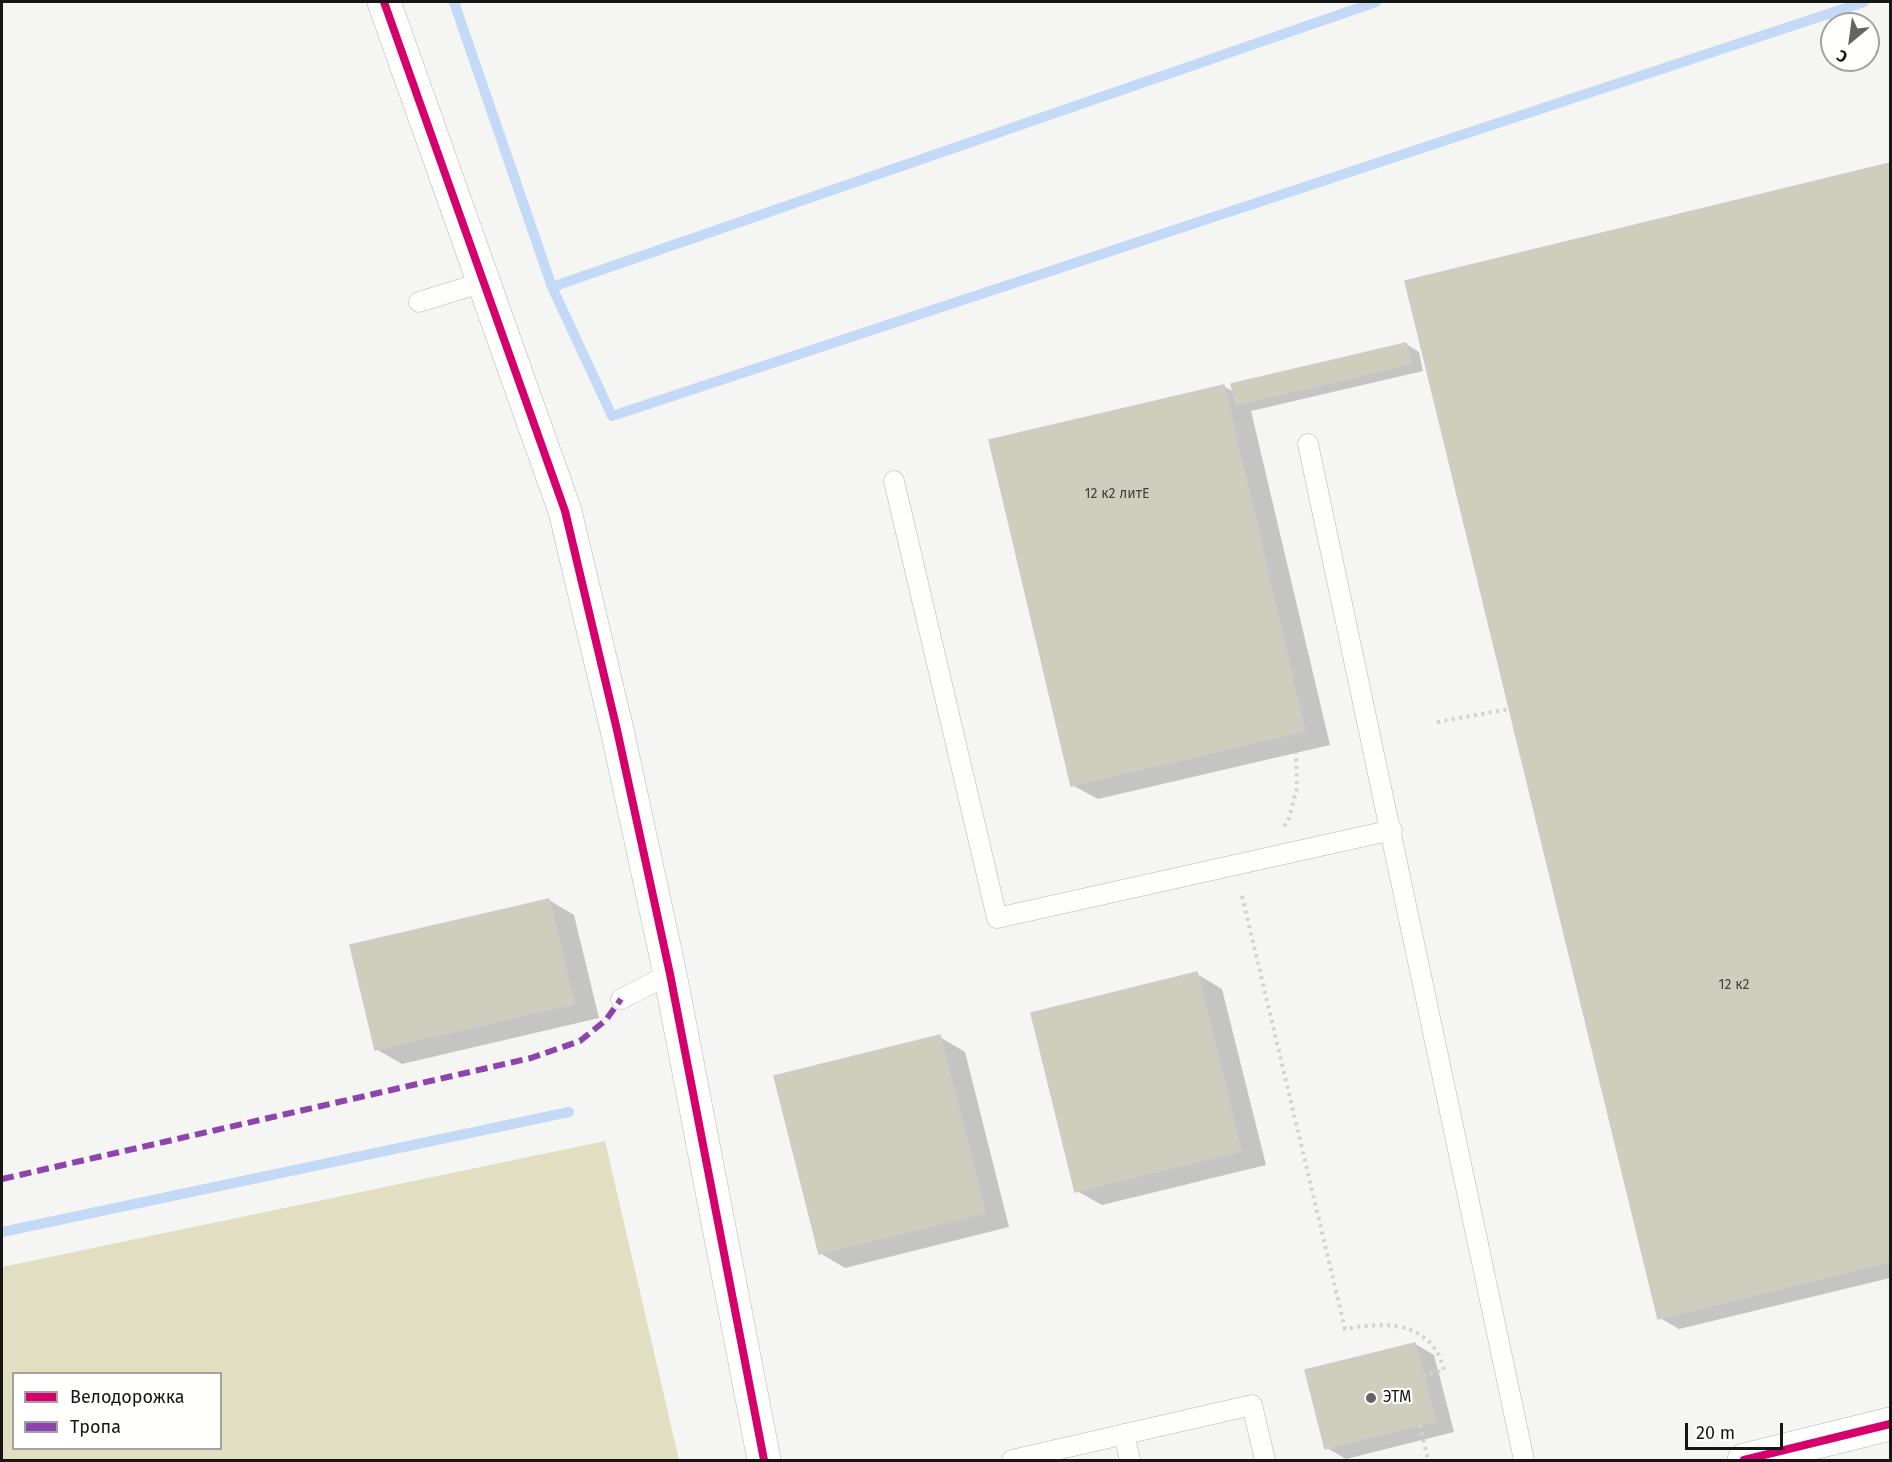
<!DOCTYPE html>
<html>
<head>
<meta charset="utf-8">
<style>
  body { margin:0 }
  #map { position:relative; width:1892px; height:1462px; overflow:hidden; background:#f5f5f4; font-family:"Fira Sans",sans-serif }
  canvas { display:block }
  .frame { position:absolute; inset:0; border:3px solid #161615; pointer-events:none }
  .legend { position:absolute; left:12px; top:1372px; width:210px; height:78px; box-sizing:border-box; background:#fffffe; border:2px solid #a2a2a1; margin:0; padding:8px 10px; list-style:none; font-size:18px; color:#161615 }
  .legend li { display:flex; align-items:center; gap:12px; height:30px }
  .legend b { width:30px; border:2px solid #a2a2a1 }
  .north { position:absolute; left:1820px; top:12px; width:60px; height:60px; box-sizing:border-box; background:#fffffe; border:2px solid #a2a2a1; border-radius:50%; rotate:209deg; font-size:16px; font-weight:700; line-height:24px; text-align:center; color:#161615 }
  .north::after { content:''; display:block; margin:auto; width:21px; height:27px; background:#646463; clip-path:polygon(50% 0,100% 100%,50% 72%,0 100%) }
  .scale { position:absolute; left:1685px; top:1423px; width:98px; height:27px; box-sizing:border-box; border:3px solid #161615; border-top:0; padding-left:8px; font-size:18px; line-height:21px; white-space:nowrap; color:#161615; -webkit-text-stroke:4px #fffffe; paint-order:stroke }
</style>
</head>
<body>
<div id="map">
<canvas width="1892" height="1462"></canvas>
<div class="frame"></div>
<ul class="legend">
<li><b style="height:8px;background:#d6006c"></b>Велодорожка</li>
<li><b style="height:8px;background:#8e44ad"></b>Тропа</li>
</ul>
<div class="north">С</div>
<div class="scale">20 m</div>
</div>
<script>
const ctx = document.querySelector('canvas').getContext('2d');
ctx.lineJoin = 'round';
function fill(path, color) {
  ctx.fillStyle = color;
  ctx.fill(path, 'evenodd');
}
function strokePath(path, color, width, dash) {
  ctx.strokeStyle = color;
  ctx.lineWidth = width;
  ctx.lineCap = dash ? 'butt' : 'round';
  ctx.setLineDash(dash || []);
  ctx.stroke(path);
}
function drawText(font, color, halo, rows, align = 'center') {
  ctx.font = font + ' "Fira Sans",sans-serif';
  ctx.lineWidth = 4.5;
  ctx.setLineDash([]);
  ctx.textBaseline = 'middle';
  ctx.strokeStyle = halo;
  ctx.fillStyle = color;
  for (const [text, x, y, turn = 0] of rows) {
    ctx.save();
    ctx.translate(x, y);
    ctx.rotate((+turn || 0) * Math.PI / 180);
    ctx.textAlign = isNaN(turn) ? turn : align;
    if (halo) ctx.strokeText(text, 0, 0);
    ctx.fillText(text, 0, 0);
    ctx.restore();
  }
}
fill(new Path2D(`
  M 605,1141 L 679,1460 L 2,1460 L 2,1267 ZM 14,1374 L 220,1374 L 220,1448 L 14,1448 Z`), '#e1dec1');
fill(new Path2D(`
  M 1890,165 L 1890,1278 L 1679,1329 L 1660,1318 L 1407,282 Z
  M 1406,344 L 1419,352 L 1423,371 L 1251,411 L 1330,745 L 1098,799 L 1072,785 L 1223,386 L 1234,392 Z
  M 549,900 L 574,915 L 599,1018 L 402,1064 L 376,1049 Z
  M 1197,974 L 1222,989 L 1266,1165 L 1102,1205 L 1077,1191 Z
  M 940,1037 L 965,1052 L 1009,1227 L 845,1268 L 820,1253 Z
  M 1415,1344 L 1434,1355 L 1454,1432 L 1346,1459 L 1327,1448 Z`), '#0003');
strokePath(new Path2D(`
  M 454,2 L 552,287 L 612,416 L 1864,2
  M 552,287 L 1376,2
  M 2,1232 L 569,1112`), '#c3d9f5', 10);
const building = new Path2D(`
  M 1890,163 L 1890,1262 L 1658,1319 L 1405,281 Z
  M 1406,343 L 1411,364 L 1236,405 L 1231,384 Z
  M 1224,385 L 1305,731 L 1071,786 L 989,440 Z
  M 549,899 L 574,1004 L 375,1050 L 350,945 Z
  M 1197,972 L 1241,1151 L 1075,1192 L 1031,1013 Z
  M 940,1035 L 985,1213 L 819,1254 L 774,1076 Z
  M 1415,1343 L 1435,1421 L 1325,1449 L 1305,1370 Z`);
fill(building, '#cfcdbc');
strokePath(building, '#cccccb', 1.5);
const lane = new Path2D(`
  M 419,302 L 484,282
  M 1308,444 L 1524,1460
  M 894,481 L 997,918 L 1392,830
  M 621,999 L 670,974
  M 1124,1434 L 1130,1460
  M 1012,1460 L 1252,1405 L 1265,1460`);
const street = new Path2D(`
  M 384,2 L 565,511 L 617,730 L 670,974 L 764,1460
  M 1744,1460 L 1890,1424`);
strokePath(lane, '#b5b5b4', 21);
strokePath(street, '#b5b5b4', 34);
strokePath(new Path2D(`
  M 1437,722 L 1509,709
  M 1284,826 L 1288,822 L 1297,788 L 1296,752
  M 1242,896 L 1345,1329 C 1377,1323 1418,1320 1437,1352 C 1440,1357 1442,1364 1444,1370 L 1424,1375
  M 1420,1425 L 1428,1460`), '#d2d2d1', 4, [3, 4.5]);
strokePath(lane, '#fefefd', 20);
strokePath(street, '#fefefd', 33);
strokePath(new Path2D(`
  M 2,1179 L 531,1058 L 580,1041 L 606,1020 L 621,999`), '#8e44ad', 6, [12, 6]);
strokePath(new Path2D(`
  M 384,2 L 565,511 L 617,730 L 670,974 L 764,1460
  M 1744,1460 L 1890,1424`), '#d6006c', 8);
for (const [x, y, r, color] of [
  [1371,1398,6,"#646463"]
]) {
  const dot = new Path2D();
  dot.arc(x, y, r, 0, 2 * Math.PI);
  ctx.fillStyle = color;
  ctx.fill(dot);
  strokePath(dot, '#fffffe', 2);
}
drawText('14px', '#44443f', null, [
  ["12 к2 литЕ",1117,494],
  ["12 к2",1734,985]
]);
drawText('16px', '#161615', '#fffffe', [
  ["ЭТМ",1383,1398]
], 'left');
</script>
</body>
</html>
